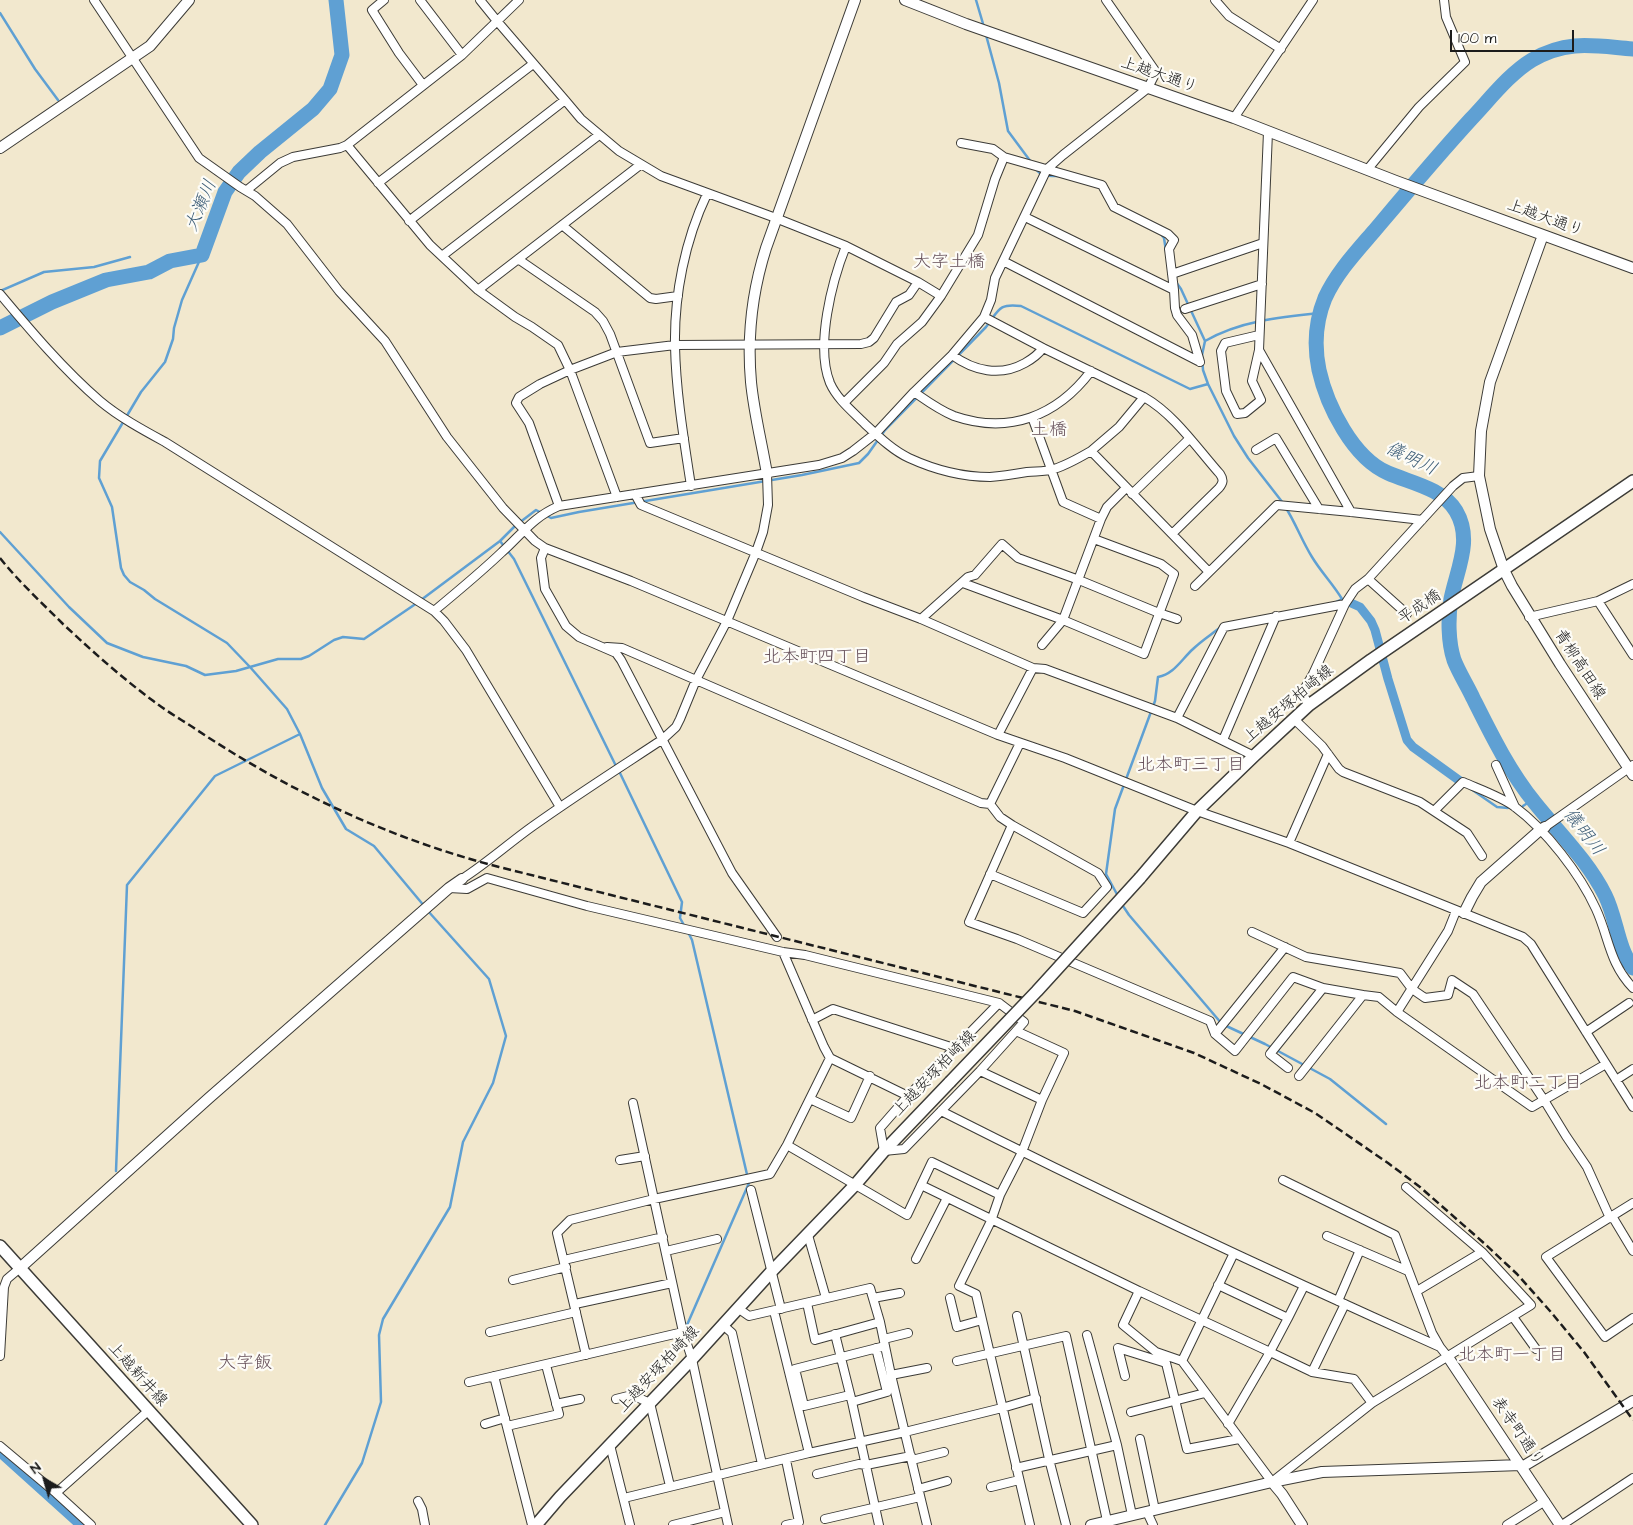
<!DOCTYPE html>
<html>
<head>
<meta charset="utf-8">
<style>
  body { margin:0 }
  #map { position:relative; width:1633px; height:1525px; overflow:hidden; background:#f2e8ce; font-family:"Architects Daughter",sans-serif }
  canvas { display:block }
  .north { position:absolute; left:20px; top:1455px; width:50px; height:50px; -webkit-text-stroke:4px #fdfcf7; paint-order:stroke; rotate:322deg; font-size:14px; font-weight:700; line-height:20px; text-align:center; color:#1c1c1c }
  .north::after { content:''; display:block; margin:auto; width:18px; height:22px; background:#1c1c1c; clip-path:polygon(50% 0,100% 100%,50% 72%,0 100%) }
  .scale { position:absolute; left:1450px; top:30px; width:124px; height:22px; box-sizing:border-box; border:2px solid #1c1c1c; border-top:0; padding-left:6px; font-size:15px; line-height:18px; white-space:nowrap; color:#1c1c1c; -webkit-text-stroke:4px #fdfcf7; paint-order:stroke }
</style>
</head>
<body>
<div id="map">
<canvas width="1633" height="1525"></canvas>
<div class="north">N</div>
<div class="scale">100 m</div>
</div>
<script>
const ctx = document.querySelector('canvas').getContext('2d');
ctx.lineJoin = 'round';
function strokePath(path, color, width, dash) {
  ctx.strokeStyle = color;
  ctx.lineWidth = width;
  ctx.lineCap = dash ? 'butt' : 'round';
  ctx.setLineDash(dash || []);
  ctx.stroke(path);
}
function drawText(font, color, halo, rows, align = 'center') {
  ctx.font = font + ' "Architects Daughter","Klee One",sans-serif';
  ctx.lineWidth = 4.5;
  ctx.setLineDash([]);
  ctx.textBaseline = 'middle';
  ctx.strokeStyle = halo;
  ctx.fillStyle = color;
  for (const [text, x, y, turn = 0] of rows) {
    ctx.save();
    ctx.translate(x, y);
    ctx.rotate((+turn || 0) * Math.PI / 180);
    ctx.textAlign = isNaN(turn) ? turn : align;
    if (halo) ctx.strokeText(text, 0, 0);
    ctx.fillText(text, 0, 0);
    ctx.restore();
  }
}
strokePath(new Path2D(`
  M 976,0 L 984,27
  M 0,13 L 35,69 L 58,100
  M 986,35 L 999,83 L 1008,131 L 1031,162
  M 1035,168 C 1041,177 1050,176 1059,176
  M 1160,233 L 1164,238 L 1166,251
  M 202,255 L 182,300 L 174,328 L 173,339 L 165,362 L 141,392 L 100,461 L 99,478 L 112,507 L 121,568 L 124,575 L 130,582 L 144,590 L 155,599 L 227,643 L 250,667 L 287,709 L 300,734 L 322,788 L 346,829 L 374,846 L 425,907
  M 1176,282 L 1181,289 L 1205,341 L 1202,355 L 1203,370 L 1208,384 L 1234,436 L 1248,458 L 1283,503
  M 0,291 L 44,272 L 94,267 L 130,257
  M 1205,341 C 1240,321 1280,317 1320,313
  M 1286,508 C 1296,524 1302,541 1312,557 C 1321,572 1333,584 1342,599
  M 0,532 L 69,607 L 107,643 L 143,657 L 186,666 L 205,675 L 236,671 L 278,659 L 301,659 L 309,656 L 334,640 L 343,637 L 364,639 L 417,603
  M 500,541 L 514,559 L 616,766
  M 421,600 L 500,541 L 515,526 L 536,510 L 551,518 L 579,512 L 802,475 L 859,463 L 868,454 L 885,430 L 986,327 C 999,310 998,303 1021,306 L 1190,389 L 1208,384
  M 1334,603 L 1342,599
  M 619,771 L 682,902 L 680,918 L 685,927
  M 1471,789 L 1497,807 L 1508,808
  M 1523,806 L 1532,800
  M 1119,898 L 1106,874 L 1115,809 L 1155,701 L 1158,677 C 1174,674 1181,660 1193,649 C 1201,641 1212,634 1222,626
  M 1121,903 L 1129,915 L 1222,1024 L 1265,1044 L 1330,1079 L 1386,1124
  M 116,1171 L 127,885 L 215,776 L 300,734
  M 687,1325 L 749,1183 L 692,940 L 688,932
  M 325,1525 L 362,1463 L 381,1402 L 379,1335 L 383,1319 L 450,1207 L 463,1142 L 493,1083 L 506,1036 L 489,979 L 428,911`), '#5fa0d3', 2.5);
strokePath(new Path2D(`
  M 1351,603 L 1360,607 L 1371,621 L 1375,630 L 1388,679 L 1407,740 L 1413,747 L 1460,781
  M 0,1453 L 80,1525`), '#5fa0d3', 9);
strokePath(new Path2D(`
  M 1633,49 C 1595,46 1568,39 1532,60 C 1509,74 1490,99 1471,119 C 1438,155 1407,192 1375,230 C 1357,251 1337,272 1325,298 C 1316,320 1314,346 1319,370 C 1327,406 1353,458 1388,473 C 1411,483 1442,488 1456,511 C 1473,540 1457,569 1451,599 C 1448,617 1448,642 1454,660 C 1459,673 1467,685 1473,698 C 1491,734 1509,771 1535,803 C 1559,833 1588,861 1605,895 C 1617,919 1617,947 1633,968
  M 0,328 L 52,302 L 106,280 L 149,272 L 170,261 L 202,255 L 225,192 L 239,172 L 260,152 L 313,109 L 330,89 L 342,55 L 336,0`), '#5fa0d3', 15);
const street = new Path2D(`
  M 94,0 L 199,158 L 240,187 L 255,196 L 287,224 L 339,291 L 385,341 L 447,437 L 503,508 L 535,541 L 545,548 L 631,581 L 998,735 L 1065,758 L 1197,811 L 1289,843 L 1523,937 L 1531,944 L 1633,1107
  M 384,0 L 372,10 L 399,53 L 423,85
  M 420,0 L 462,55
  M 480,0 L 497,21 L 565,100 L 581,119 L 619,151 L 661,176 L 773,217 L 846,246 L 918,282 L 941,296 L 978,235 L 995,179 L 1004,157 L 1102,185 L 1114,207 L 1168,234 L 1174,240 L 1169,249 L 1174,290
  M 1215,0 L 1229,16 L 1281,49
  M 1234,118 L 1313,0
  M 1268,132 L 1259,350 L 1351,512
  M 961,143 L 993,149 L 1004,157
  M 347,145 L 430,245 L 478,290 L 515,317 L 532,327 L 558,345 L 570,370 L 617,497
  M 1367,170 L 1419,107 L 1465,62 L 1446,17 L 1444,0
  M 378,183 L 533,64
  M 247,190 L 280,163 L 293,157 L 340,148 L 347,145 L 462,55 L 519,0
  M 1025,217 L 1174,290 L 1175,308 L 1177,315 L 1192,335 L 1200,362
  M 409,221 L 565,100
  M 562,225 L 650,298 L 656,299 L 678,296
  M 846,246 C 832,281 815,346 830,383 C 837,399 852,411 864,423 C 878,436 892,450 909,458 C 933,469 963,477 990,477 C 1002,476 1015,474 1027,472 C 1036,471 1045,472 1054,469 C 1067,465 1079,458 1091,451
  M 442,256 L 599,135
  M 518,259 L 595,312 L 603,321 L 610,334 L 650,443 L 684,438
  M 1003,261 L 1200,362
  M 1172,274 L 1263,243
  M 478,290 L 640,165
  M 0,294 C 31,331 63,369 100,401 C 119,417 143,430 165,442 L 434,611 L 444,621 L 466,650 L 560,807
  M 1185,309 L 1262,284
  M 984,317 L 1043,348 L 1144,397 C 1175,415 1196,447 1220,474 C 1224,480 1223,483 1219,488 L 1172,534 L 1091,451 L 1119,427 L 1144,397
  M 1259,350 L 1252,381 L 1261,400 L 1245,413 L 1237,414 L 1226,391 L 1221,351 L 1225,343 L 1259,335
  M 952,355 C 974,371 1000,377 1025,363 C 1032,359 1038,355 1043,348
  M 914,392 C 927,401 939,410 954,416 C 1009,435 1057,416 1091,371
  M 844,403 L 884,363 L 897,344 L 922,322 L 941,296
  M 1032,417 L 1063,502 L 1101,519 L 1107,507 L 1126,488
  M 1256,450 L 1276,438 L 1319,509
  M 691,486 C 684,440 676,393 675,346 C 674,295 685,240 707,194
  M 635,494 L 641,505 L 863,597 L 921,619 L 1033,668 L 1045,669 L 1177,718 L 1254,756
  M 1132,494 L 1189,439
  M 559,506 L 529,423 L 516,403 L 519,397 L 540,384 L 570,370 L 617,352 L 675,345 L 861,344 L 869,342 L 874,338 L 896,302 L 909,295 L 918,282
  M 1172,534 L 1209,572
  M 545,548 L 541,558 L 545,589 L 566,626 L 579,637 L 616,653 L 621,660 L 732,873 L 777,937
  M 1368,579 L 1407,614
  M 963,583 L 1063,620 L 1144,654 L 1174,574 L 1161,564 L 1094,539
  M 1195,586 L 1277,505 L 1351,512 L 1422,520
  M 1598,601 L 1633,655
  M 434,611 C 457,592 480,573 502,552 C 522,534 533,517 559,506 L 819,465 L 842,458 L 853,451 L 876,433 L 914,392 L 952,355 L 984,317 L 991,300 L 995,278 L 1047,169 L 1063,155 L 1148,88 L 1156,72 L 1106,0
  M 1529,617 L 1598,601 L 1633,584
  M 921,619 L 968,577 L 975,575 L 1002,544 L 1018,558 L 1079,580 L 1159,613 L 1177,619
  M 1042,645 L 1063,620 L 1101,519
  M 607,647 L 622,648 L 981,803 L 990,804
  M 1309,705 L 1302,693 L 1313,674 L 1345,604 L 1355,589 L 1368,579 L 1453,486 L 1463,478 L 1479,476
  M 1177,718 L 1224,627 L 1345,604
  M 1294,719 L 1322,746 L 1339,769 L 1343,772 L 1420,802 L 1467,833 L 1482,856
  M 998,735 L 1033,668
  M 1223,740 L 1276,616
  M 1020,743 L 990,804 L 1000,817 L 1012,825 L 969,922 L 1017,939 L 1210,1021 L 1215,1034 L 1235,1051 L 1293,977 L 1323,988 L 1363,995
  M 1496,765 L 1515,807
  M 1434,811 L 1463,782 C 1479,789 1502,797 1515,807 C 1546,830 1580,874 1596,909 C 1609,937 1609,963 1633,988
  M 1545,827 L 1633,765
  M 1289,843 L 1328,754
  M 990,874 L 1083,913 L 1107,887 L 1098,873 L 1012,825
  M 462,879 C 487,863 509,843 533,826 C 575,796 619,768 663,739 L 676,727 L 680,719 L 696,680 L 727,621 L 756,552 L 763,532 L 768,505 L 767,474
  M 449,888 L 467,889 L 487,878 L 587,906 L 783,952 L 805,955 L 999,1003 L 908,1096 L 880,1128 L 884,1151 L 904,1149 L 980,1071 L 1016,1031 L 1064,1053 L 1042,1100 L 1022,1152 L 1000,1195 L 991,1221 L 959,1286 L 976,1294 L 1030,1525
  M 1252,932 L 1306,957 L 1400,973 L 1412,989 L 1425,998 L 1448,995 L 1452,980 L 1473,994 L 1544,1100 L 1566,1136 L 1587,1167 L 1610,1218
  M 783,952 L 824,1047 L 830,1058 L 908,1096
  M 999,1003 L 1024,1022 L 1016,1031
  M 1397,1012 L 1448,931 L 1456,911
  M 812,1020 L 833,1009 L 954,1048
  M 1586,1032 L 1629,1003
  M 1215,1034 L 1285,947
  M 1288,1068 L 1270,1054 L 1323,988
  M 980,1071 L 1042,1100
  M 1299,1076 L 1363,995 L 1379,997 L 1397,1012 L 1532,1107 L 1606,1064
  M 1616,1080 L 1633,1069
  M 810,1099 L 851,1118 L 870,1076
  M 633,1103 L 683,1332 L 692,1359 L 728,1525
  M 941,1111 C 1105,1194 1272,1272 1440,1347 L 1448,1357
  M 787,1145 L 907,1215 L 932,1162 L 1000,1195
  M 620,1160 L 645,1156
  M 1283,1180 L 1395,1235 L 1432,1333 L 1440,1347
  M 921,1185 L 1139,1291
  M 1406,1187 L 1482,1252
  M 751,1190 L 781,1309
  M 1633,1203 L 1546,1257 L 1605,1337 L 1633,1318
  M 1612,1216 L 1633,1251
  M 808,1235 L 826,1298
  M 1327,1236 L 1408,1271
  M 666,1251 L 717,1239
  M 916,1259 L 947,1198
  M 564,1260 L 663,1237
  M 513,1280 L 566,1267
  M 1218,1285 L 1288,1318 L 1304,1286
  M 873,1298 L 900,1293
  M 950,1298 L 957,1327 L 982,1320
  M 1338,1301 L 1360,1250
  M 807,1303 L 815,1340 L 880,1322
  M 575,1304 L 672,1283
  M 739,1309 L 749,1316 L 870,1288 L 880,1322 L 891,1375 L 927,1525
  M 774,1311 L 809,1453
  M 1017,1316 L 1049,1459 L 1066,1525
  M 1513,1317 L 1536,1349
  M 1288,1318 L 1270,1352 L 1139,1291 L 1123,1325 L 1156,1352 L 1182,1361 L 1272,1482 L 1372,1403 L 1531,1305 L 1482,1252 L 1417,1291
  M 723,1325 L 732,1333 L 762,1464
  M 490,1332 L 576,1312
  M 835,1334 L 852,1402 L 879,1525
  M 1087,1335 L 1117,1445 L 1132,1515
  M 884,1339 L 908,1333
  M 586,1355 L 557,1233 L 570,1220 L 654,1199 L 770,1174 L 787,1145 L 830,1058
  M 0,1356 L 4,1287 L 7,1279 L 20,1268
  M 957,1361 L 1066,1336 L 1108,1525
  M 1182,1361 L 1234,1253
  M 1312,1372 L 1354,1379 L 1372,1403
  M 891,1375 L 927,1368
  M 494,1376 L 532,1525
  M 1125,1376 L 1118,1348 L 1166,1363 L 1187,1449 L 1239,1439
  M 469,1382 L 683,1332
  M 850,1395 L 804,1406 L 795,1369 L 885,1346
  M 616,1399 L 632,1395 L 650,1403 L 670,1486
  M 852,1402 L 887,1392 L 876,1348
  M 556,1404 L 580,1399
  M 1131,1412 L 1205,1393
  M 485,1424 L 505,1418
  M 1228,1424 L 1270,1352 L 1312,1372 L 1345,1304
  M 507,1426 L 559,1414 L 546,1365
  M 1140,1439 L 1155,1510
  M 610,1445 L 630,1525
  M 0,1446 L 56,1493 L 91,1525
  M 786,1460 L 799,1522 L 786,1525
  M 912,1460 L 944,1452
  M 1016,1468 L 1117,1445
  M 817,1474 L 859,1464 L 866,1465 L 911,1456
  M 991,1487 L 1019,1480
  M 918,1489 L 947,1481
  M 56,1493 L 148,1411
  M 624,1498 L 809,1453 L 905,1432 L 1002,1408 L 1036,1398
  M 418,1501 L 422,1509 L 425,1525
  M 1147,1512 L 1153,1525
  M 825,1519 L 920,1497
  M 673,1525 L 725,1512
  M 1507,1525 L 1545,1501
  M 1562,1525 L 1633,1478`);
const secondary = new Path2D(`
  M 905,0 L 966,24 L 1234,118 L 1396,181 L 1633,268
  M 0,148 L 150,46 L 189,0
  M 1543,235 L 1490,382 L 1481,431 L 1479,476 L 1490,529 L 1504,570 L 1512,586 L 1560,664 L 1633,775
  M 767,474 C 762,444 754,413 751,382 C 747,337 752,292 766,248 L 855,0
  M 1464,913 L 1472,897 L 1481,882 L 1540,830 L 1545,827
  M 20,1268 L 209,1098 L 449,888 L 462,879
  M 1448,1357 L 1560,1525
  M 1522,1467 L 1633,1401
  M 1272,1482 L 1282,1494 L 1302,1525
  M 1091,1525 L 1272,1482 L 1322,1472 L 1521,1465`);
const primary = new Path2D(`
  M 1140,878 L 1197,811 L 1254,756 L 1309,705 L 1371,660 L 1633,481
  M 0,1246 L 252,1525
  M 536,1525 L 560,1497 L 692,1359 L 772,1271 L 855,1185 L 884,1151 L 950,1082`);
strokePath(street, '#3c3b37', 10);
strokePath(secondary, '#3c3b37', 12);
strokePath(primary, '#3c3b37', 14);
strokePath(street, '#fff', 8);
strokePath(secondary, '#fff', 10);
strokePath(primary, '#fff', 11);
strokePath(new Path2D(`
  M 0,558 C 19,582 42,603 63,624 C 92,651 121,677 152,700 C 166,711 182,720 197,730 C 290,792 391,839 499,867 L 1075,1011 L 1194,1053 L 1261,1084 L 1315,1113 L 1388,1163 L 1420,1187 L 1485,1244 L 1517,1274 L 1550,1311 L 1584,1352 L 1633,1420`), '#1c1c1c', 2.5, [8, 4]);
const primaryBridge = new Path2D(`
  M 950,1082 L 1037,991 L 1140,878`);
strokePath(primaryBridge, '#3c3b37', 14, []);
strokePath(primaryBridge, '#fff', 11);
drawText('16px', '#1c1c1c', '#fdfcf7', [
  ["上越大通り",1159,76,19],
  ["上越大通り",1545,219,20],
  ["平成橋",1420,608,-34],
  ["青柳高田線",1579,665,57],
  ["上越安塚柏崎線",1289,705,-40],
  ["上越安塚柏崎線",935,1074,-46],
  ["上越安塚柏崎線",659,1370,-47],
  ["上越新井線",137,1375,48],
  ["表寺町通り",1517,1432,56]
]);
drawText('italic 18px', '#3e5e78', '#fdfcf7', [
  ["大瀬川",202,206,-67],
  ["儀明川",1411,460,26],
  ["儀明川",1583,833,52]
]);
drawText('18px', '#654f59', '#fdfcf7', [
  ["大字土橋",949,263],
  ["土橋",1049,431],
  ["北本町四丁目",817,658],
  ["北本町三丁目",1191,766],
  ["北本町二丁目",1528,1084],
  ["北本町一丁目",1512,1356],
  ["大字飯",245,1364]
]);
</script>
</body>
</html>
